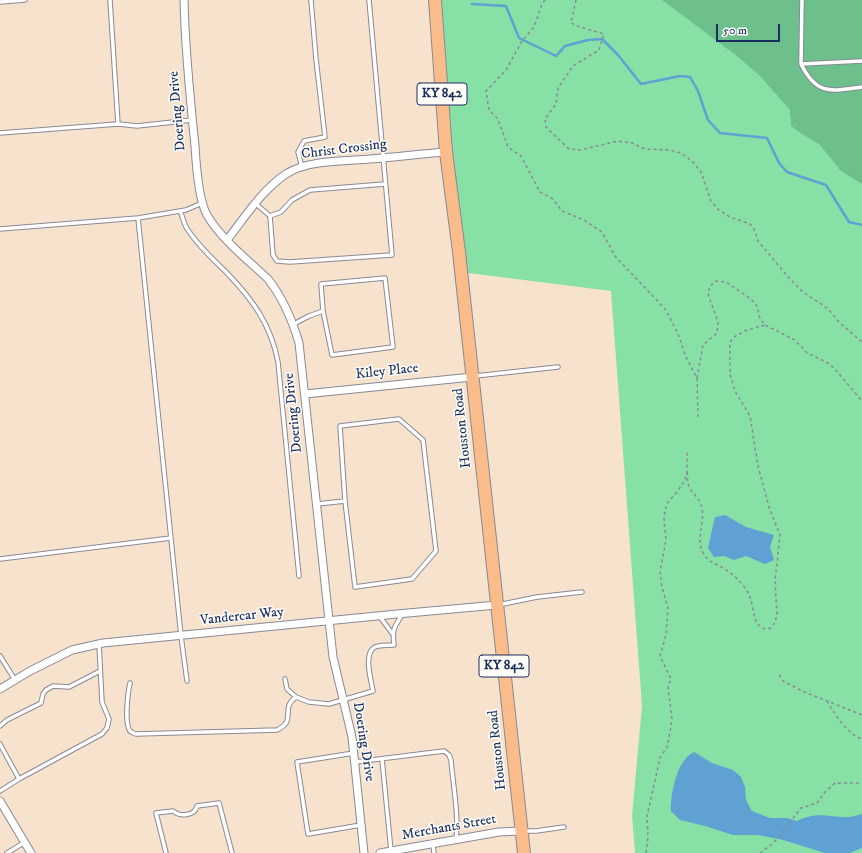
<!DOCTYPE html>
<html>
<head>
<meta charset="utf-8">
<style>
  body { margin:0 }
  #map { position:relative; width:862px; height:853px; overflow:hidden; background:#f7e3cd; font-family:"IM FELL DW Pica",serif }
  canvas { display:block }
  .scale { position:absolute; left:716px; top:24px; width:64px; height:18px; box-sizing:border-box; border:2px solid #1b2f5e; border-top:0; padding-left:5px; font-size:12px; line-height:14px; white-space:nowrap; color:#1b2f5e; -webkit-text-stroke:3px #fdfcf7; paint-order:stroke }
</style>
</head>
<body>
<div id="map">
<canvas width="862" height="853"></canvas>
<div class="scale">50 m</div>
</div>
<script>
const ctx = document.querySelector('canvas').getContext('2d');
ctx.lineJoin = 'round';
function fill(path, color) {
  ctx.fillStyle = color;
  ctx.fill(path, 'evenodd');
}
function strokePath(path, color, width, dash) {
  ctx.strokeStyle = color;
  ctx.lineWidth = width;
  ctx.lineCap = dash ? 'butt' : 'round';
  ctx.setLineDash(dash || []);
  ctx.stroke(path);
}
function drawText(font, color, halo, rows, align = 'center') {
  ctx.font = font + ' "IM FELL DW Pica",serif';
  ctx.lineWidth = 3;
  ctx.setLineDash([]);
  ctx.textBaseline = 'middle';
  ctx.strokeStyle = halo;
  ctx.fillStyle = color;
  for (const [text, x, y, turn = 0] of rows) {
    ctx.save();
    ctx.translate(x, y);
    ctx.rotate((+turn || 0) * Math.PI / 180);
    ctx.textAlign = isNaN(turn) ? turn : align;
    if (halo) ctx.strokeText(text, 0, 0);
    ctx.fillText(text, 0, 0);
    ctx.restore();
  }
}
fill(new Path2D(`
  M 435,0 L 663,0 L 778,70 L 862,164 L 862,853 L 635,853 L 632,816 L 642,706 L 611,291 L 461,272 Z`), '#87e1a7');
fill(new Path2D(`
  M 662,0 L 862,0 L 862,184 L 841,171 L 819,144 L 802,134 L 791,126 L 790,110 L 760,76 L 737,56 Z`), '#6dbf8c');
fill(new Path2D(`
  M 725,515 L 746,527 L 774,535 L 770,547 L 774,560 L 765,564 L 746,556 L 734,560 L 724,556 L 714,557 L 708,548 L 715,517 Z
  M 694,752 L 712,763 L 733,770 L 741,777 L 745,787 L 746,800 L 752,811 L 770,818 L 787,818 L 797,821 C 817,811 827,817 847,817 C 852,817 857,815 862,814 L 862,848 L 850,853 L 825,853 L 783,840 L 758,835 L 733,835 L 705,826 L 680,820 L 671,811 C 670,795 677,759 694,752 Z`), '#5ea1d2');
strokePath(new Path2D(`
  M 472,4 L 506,6 L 519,38 L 556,56 L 565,46 L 588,40 L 602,39 L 618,55 L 641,84 L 680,76 L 690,77 L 698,91 L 708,120 L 720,133 L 767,138 L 779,163 L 787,172 L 826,185 L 849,222 L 862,225`), '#5ea1d2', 2.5);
const lane = new Path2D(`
  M 110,0 L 118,124
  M 369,0 L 392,255 L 290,262 L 277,261 L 273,255 L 270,216 L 281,212 L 292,200 L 310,190 L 385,184
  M 802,0 L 801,64 C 817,96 831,91 862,87
  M 0,2 L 25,0
  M 801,64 L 862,61
  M 0,133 L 118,124 L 137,126 L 192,120
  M 302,167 L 298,152 L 304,141 L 325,137 L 316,59 L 311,0
  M 256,204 L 270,216
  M 180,211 C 183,217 184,225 188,230 C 199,247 214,260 227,273 C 253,300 271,325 278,362 L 299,576
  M 138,218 L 181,636 L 187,681
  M 0,229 L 138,218 L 186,210 L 202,203
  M 385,278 L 393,347 L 332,355 L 323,311 L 321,284 Z
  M 294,324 L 309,316 L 323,311
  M 475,376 L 558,367
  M 399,419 L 423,440 L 436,551 L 412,579 L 355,587 L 345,501 L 340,426 Z
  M 317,504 L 345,501
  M 0,559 L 171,538
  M 498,605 L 537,597 L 582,592
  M 380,617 L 392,633
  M 0,656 L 15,680
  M 285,679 L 287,689 L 296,697 L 309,702 L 329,704 L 373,691 C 371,680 363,653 375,647 C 380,645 388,645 394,645 C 392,630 394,627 402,615
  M 130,683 C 128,692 124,723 130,731 C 131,732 135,734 136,734 L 277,730 C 298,720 279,709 296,697
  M 0,726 L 7,720 L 41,703 L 43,694 L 46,690 L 53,686 L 69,687 L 100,671
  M 0,744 L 19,779
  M 354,753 L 297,762 L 308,834 L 361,825
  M 382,759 L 391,851
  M 355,762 L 444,751 L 449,755 L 451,760 C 453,786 459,814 456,840
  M 0,791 L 19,779 L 102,734 L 107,728 L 109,719 L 102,702 L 99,644
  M 523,831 L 536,831 L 564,827
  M 433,844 L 434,853
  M 7,853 L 25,842
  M 166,853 L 156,813 L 173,811 C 180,817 195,816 197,806 L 219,803 L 232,853`);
const street = new Path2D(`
  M 184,0 C 185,49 190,98 195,146 C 196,163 199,201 207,215 C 221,239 248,260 268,279 C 283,298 292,319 299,343 L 333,657 L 352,737 L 364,853
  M 227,240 C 245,217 262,190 286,174 C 307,160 345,161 370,159 C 395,157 421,154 446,152
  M 305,394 L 472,377
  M 0,689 L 30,671 L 72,650 L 103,643 L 397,614 L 497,605
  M 0,801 L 31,853
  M 380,853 L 499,832 L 521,831`);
const primary = new Path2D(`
  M 435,0 L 446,152 L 459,252 L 524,853`);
strokePath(lane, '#898996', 5.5);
strokePath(street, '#898996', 9);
strokePath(primary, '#898996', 14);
strokePath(new Path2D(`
  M 545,0 L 542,4 L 534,27 L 522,41 L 506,70 L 486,91 L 489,110 L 498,119 L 508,147 L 521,156 L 540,192 L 553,199 L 562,211 L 584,220 L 602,232 L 615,256 L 666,310 L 679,336 L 685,355 L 697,378 L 698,417
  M 576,0 L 571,23 L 580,27 L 604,34 L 599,50 L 573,66 L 558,88 L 556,104 L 545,119 L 546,127 L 569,149 L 580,150 L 618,141 L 632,143 L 645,149 L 669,150 L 681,153 L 692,161 L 701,172 L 711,201 L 719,210 L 730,217 L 750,224 L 754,229 L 758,241 L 789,278 L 803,292 L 827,308 L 840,323 L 862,342
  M 697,378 L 703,345 L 717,333 L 718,322 L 708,294 L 710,286 L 716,281 L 726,282 L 751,299 L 757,306 L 760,319 L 765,325 L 795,340 L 807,353 L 826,362 L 834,368 L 862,401
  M 687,472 C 688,476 687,481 688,484 C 691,493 701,499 702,508 C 705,525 694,541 705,556 C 710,563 717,564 723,568 C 735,575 747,587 751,600 C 753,608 754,616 757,624 L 764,629 L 771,628 L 775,622 L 777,615 L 775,581 L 780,535 L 769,507 L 758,466 L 750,416 L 735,391 L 730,374 L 730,342 L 734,337 L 747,330 L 765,325
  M 779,675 L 783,681 L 802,691 L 862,715
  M 827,701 C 834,713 848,735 862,739
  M 646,853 L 648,837 L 647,816 L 660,758 L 667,747 L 670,732 L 672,719 L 668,687 L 671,679 L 660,656 L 666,635 L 668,608 L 662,587 L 660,572 L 666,540 L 664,519 L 665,510 L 668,502 L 677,492 L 685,480 L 687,472 L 687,450
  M 760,853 L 771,845 L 777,839 L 801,808 L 817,803 L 824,793 L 835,783 L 862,783`), '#898996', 1.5, [3, 3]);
strokePath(lane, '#fff', 3.5);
strokePath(street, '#fff', 7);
strokePath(primary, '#f9bc8a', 12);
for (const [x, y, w] of [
  [442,94,50],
  [504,666,50]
]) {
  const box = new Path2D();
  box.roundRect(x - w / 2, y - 11, w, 22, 3);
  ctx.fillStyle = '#fdfcf7';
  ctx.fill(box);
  strokePath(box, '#1b2f5e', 1);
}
drawText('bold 13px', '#1b2f5e', null, [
  ["KY 842",442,94],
  ["KY 842",504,666]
]);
drawText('14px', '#1b2f5e', '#fdfcf7', [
  ["Doering Drive",178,111,-95],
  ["Christ Crossing",344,150,-7],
  ["Kiley Place",387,372,-6],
  ["Doering Drive",294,413,-96],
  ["Houston Road",463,428,-96],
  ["Vandercar Way",242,617,-6],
  ["Doering Drive",363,742,81],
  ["Houston Road",498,750,-96],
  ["Merchants Street",449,828,-10]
]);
</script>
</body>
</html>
